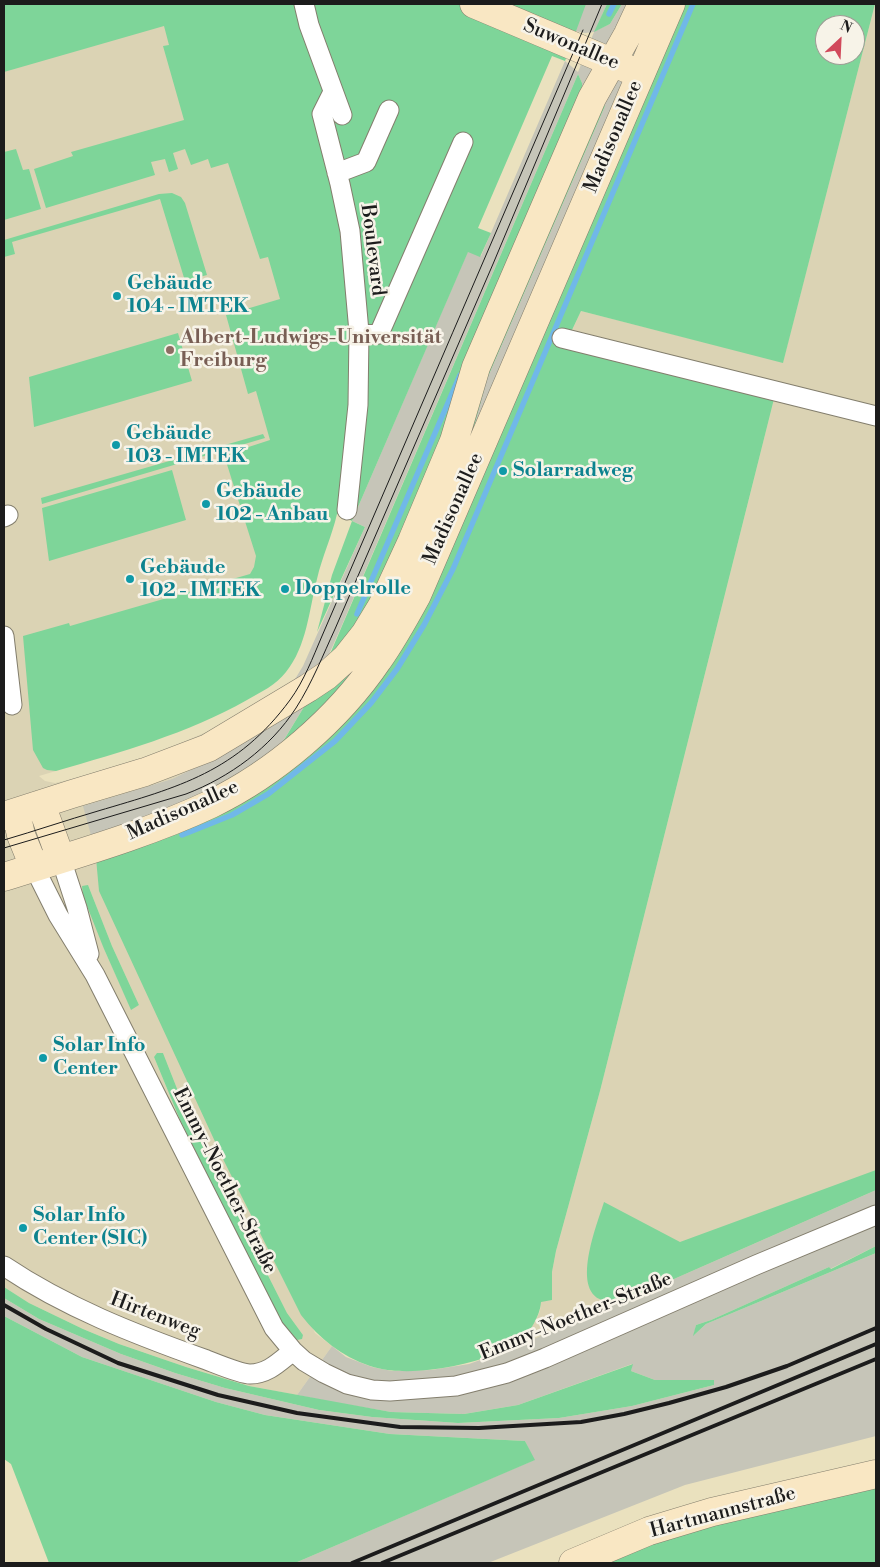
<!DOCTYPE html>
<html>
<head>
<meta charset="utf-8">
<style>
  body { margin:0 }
  #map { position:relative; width:880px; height:1567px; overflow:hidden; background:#eae1be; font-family:"Libre Bodoni",serif }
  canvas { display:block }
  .frame { position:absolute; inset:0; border:5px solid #1c1c1c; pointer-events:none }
  .north { position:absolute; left:815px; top:15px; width:50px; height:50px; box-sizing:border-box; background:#f7f3e8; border:1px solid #9f9d96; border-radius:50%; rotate:25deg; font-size:14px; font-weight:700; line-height:20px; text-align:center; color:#1c1c1c }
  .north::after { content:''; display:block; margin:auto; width:18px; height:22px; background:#d1495b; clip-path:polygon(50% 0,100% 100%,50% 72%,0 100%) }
</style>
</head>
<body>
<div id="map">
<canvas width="880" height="1567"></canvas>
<div class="frame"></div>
<div class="north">N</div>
</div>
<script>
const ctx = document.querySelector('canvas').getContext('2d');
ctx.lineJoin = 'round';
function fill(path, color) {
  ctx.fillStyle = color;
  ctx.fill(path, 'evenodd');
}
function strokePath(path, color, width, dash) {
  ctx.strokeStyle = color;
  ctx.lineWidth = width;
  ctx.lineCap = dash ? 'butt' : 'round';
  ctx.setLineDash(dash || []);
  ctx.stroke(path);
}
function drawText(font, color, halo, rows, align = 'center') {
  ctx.font = font + ' "Libre Bodoni",serif';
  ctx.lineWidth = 5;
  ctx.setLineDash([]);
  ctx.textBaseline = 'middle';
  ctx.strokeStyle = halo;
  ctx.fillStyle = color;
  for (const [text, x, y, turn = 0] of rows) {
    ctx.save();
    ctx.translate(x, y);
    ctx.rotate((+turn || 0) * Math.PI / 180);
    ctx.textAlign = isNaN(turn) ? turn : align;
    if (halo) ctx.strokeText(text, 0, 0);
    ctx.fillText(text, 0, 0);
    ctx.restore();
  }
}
fill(new Path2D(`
  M 4,4 L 287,4 L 337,489 L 56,771 L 39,776 L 45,781 L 55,783 L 76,778 L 155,754 L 230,722 L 248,738 L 228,752 L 172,779 L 84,806 L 315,1333 L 332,1346 L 297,1395 L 249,1386 L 186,1367 L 119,1344 L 83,1329 L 29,1303 L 4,1287 ZM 88,885 L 112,946 L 139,1005 L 131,1009 L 104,949 ZM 163,1053 L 189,1119 L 287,1313 L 303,1335 L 297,1340 L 202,1166 L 180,1120 L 154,1057 Z
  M 875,4 L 876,4 L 876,1190 L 633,1297 L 617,1301 L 514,1348 L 536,1320 L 540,1311 L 541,1301 L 552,1300 L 552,1272 L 556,1251 L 600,1091 L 774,399 L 565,346 L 581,311 L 783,362 Z`), '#dbd3b4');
fill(new Path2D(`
  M 556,4 L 607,4 L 595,31 L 610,24 L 622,4 L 654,4 L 648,18 L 650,23 L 660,4 L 682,4 L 446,558 L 409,633 L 368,693 L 333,731 L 291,768 L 215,813 L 169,832 L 97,857 L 83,806 L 172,779 L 228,752 L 268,725 L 293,688 L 289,689 L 303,666 L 365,527 L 352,521 L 468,251 L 481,256 L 565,61 L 578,72 L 594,32 L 585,33 L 575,31 L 549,20 ZM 578,74 L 582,83 L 582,92 L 463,374 L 455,397 L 442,444 L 388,572 L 361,621 L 337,651 L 311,695 L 342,625 ZM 601,104 L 605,106 L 487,379 L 467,450 L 436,526 L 398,607 L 379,639 L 339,693 L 314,718 L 280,746 L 307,702 L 317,697 L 335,683 L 353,664 L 379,630 L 402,589 L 461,450 L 483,376 Z
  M 876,1190 L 876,1246 L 830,1269 L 829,1267 L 711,1320 L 696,1325 L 694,1335 L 706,1324 L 876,1253 L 876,1436 L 685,1485 L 488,1563 L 295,1563 L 534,1460 L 525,1441 L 390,1434 L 265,1415 L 216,1402 L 82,1357 L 4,1316 L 4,1298 L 39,1319 L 121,1354 L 175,1373 L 225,1388 L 319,1410 L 372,1417 L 458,1423 L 559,1418 L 632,1406 L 714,1385 L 714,1380 L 655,1380 L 631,1371 L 632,1364 L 518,1405 L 464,1414 L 391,1412 L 332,1402 L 297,1395 L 332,1346 L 346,1357 L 372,1367 L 392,1371 L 431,1370 L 469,1364 L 514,1348 L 617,1301 L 633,1297 Z`), '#c6c5b8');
fill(new Path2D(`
  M 4,4 L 586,4 L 565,61 L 552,56 L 478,228 L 491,233 L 480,257 L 468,252 L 352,521 L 365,527 L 317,632 L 332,575 L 352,521 L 337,514 C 332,536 322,557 317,579 C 309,610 307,646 286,672 C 276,685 261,692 247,700 C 187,734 121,752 56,771 L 47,770 L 43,768 L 33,750 L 23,636 L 69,623 L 70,626 L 250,574 L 254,567 L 256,556 L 224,455 L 270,440 L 256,391 L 248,394 L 226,315 L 280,299 L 268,257 L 260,259 L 228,163 L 211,168 L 208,159 L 191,165 L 185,149 L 173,153 L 178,169 L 169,172 L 165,159 L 151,162 L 155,175 L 46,208 L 34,169 L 73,156 L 71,152 L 184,120 L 163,46 L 169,45 L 164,26 L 4,72 Z
  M 607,4 L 622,4 L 610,24 L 594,32 Z
  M 682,4 L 875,4 L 783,363 L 581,311 L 565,345 L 774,399 L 600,1091 L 556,1251 L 552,1272 L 552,1300 L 541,1302 C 540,1318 527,1336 515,1347 C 510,1351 500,1353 494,1355 C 460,1367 406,1378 370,1366 C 341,1356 320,1339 301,1315 L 224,1161 L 99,891 L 96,858 L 333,731 ZM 825,25 L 855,25 L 855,55 L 825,55 Z
  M 578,74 L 582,83 L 582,92 L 442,444 L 361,621 L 327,661 Z
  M 601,103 L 605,106 L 487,379 L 472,434 L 398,607 L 339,693 L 279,748 L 307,702 L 335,683 L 476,395 Z
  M 16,149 L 23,170 L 29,169 L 41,209 L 4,220 L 4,152 Z
  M 172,193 L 181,197 L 185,203 L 207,275 L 185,281 L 160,199 L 12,242 L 15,254 L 4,257 L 4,240 L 159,194 Z
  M 178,333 L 192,381 L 34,427 L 29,377 Z
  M 263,434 L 265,438 L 42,504 L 41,498 Z
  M 172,470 L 186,520 L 49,561 L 42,508 Z
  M 88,885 L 112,946 L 139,1005 L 131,1010 L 104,949 L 83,896 L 82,886 Z
  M 157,1053 L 163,1053 L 189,1119 L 287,1313 L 303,1335 L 302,1339 L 297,1340 L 281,1322 L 271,1303 L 180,1120 L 154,1057 Z
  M 876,1170 L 876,1190 L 633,1297 C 624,1299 615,1303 606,1301 C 568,1295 598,1222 604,1202 L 680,1242 Z
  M 876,1246 L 876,1253 L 706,1324 L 693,1336 L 696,1325 L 711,1320 L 829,1267 L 831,1269 Z
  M 4,1287 L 29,1303 L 83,1329 L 119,1344 L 186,1367 L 249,1386 L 391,1412 L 464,1414 L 518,1405 L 633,1364 L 631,1371 L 655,1380 L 714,1380 L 714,1385 L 632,1406 L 559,1418 L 458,1423 L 372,1417 L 319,1410 L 225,1388 L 175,1373 L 121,1354 L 39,1319 L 4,1298 Z
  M 4,1316 L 82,1357 L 216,1402 L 265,1415 L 390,1434 L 525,1441 L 535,1460 L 295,1563 L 49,1563 L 11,1464 L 4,1459 Z
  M 876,1482 L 876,1563 L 591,1563 L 651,1539 Z`), '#7ed599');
strokePath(new Path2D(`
  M 609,14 L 614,4
  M 357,614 L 460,375
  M 182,835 L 232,815 L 268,794 L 335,741 L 371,703 L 397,669 L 424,625 L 453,569 L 693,4`), '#70b8e8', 5.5);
const street = new Path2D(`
  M 304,4 L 309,25 L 342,115
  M 333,92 L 322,114 L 340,184 L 350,231 L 359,332 L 358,405 L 347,510
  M 337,173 L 366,162 L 389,110
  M 359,335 L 379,334 L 463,142
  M 562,338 L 876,416
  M 4,517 L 8,515
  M 4,636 L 12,705
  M 61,859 L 77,908 L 89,954
  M 34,867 L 58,915 L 95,975 L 274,1328 L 293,1351 L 304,1361 L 324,1373 L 347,1384 L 372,1390 L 390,1391 L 456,1386 L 507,1373 L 545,1358 L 756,1265 L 876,1215
  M 4,1266 C 65,1307 134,1334 204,1359 C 215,1363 240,1374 250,1374 C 268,1374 279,1362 293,1351`);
const secondary = new Path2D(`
  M 474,4 L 628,69
  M 41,804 L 61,859
  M 16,813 L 21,835 L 34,867
  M 4,816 L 72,794 L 145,772 L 208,748 L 308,688 L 326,676 L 346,658 L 365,634 L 382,606 L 412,541 L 454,441 L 476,367 L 592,98 L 628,34 L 642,4
  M 4,877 C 73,855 145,835 211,804 C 275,773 338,719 378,660 C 393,639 405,617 417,595 L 671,4
  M 573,1563 L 649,1531 L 712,1512 L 876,1474`);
strokePath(street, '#837e6d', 21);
strokePath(secondary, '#837e6d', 29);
strokePath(street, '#fff', 19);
strokePath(secondary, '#f9e7c3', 28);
strokePath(new Path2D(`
  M 4,840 C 35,831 67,820 98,811 C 179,787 237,772 290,700 C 304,681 313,657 322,636 L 583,30
  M 4,848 L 186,794 C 230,777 270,748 296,708 C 312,683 323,655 335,629 L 493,264 L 602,4`), '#1c1c1c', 1);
strokePath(new Path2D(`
  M 4,1305 L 46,1329 L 118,1363 L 218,1395 L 297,1413 L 400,1427 L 479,1428 L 581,1422 L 624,1414 L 669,1403 L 726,1387 L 787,1366 L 876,1328
  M 352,1563 L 876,1344
  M 382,1563 L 876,1359`), '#1c1c1c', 4);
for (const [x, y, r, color] of [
  [117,296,5,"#0f9aa8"],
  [170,350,5,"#8d6e63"],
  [116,445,5,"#0f9aa8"],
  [503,471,5,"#0f9aa8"],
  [206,504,5,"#0f9aa8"],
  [130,579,5,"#0f9aa8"],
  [285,589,5,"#0f9aa8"],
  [43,1058,5,"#0f9aa8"],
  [23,1228,5,"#0f9aa8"]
]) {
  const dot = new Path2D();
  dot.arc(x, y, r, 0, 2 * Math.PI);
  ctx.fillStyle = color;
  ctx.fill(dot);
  strokePath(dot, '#f7f3e8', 2);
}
drawText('20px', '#1c1c1c', '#f7f3e8', [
  ["Suwonallee",571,45,23],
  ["Madisonallee",614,137,-67],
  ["Boulevard",372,250,83],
  ["Madisonallee",454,509,-66],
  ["Madisonallee",183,811,-24],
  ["Emmy-Noether-Straße",224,1181,63],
  ["Hirtenweg",155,1316,21],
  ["Emmy-Noether-Straße",576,1317,-22],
  ["Hartmannstraße",723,1513,-15]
]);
drawText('bold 20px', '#0d838f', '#f7f3e8', [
  ["Gebäude",127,284],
  ["104 - IMTEK",127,307],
  ["Gebäude",126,434],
  ["103 - IMTEK",126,457],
  ["Solarradweg",513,471],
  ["Gebäude",216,492],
  ["102 - Anbau",216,515],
  ["Gebäude",140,568],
  ["102 - IMTEK",140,591],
  ["Doppelrolle",295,589],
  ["Solar Info",53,1046],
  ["Center",53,1069],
  ["Solar Info",33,1216],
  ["Center (SIC)",33,1239]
], 'left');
drawText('bold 20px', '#785e54', '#f7f3e8', [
  ["Albert-Ludwigs-Universität",180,338],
  ["Freiburg",180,361]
], 'left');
</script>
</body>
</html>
